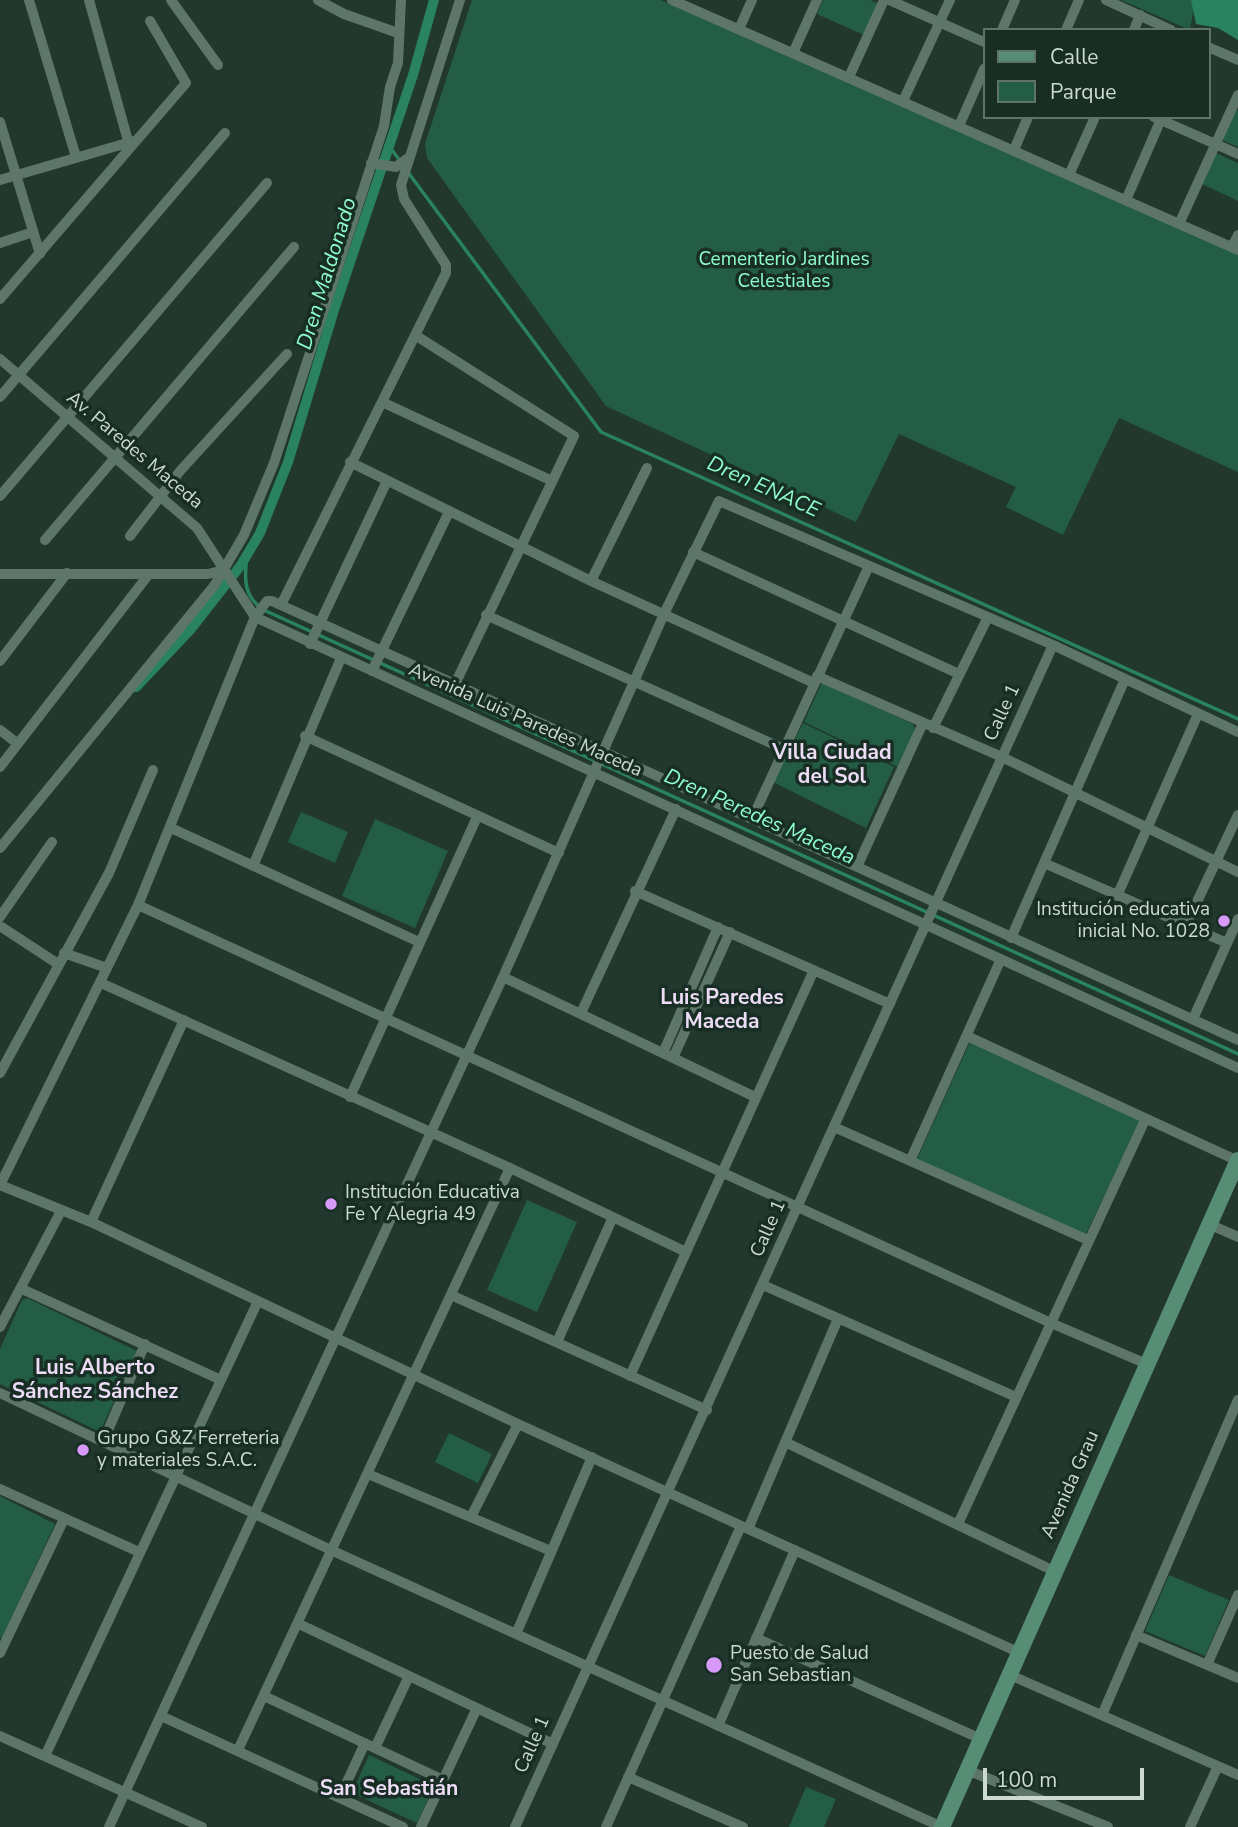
<!DOCTYPE html>
<html>
<head>
<meta charset="utf-8">
<style>
  body { margin:0 }
  #map { position:relative; width:1238px; height:1827px; overflow:hidden; background:#22382e; font-family:"Nunito Sans",sans-serif }
  canvas { display:block }
  .legend { position:absolute; left:983px; top:28px; width:228px; height:91px; box-sizing:border-box; background:#182e24; border:2px solid #60736a; margin:0; padding:9px 12px; list-style:none; font-size:21px; color:#cddad3 }
  .legend li { display:flex; align-items:center; gap:14px; height:35px }
  .legend b { width:35px; border:2px solid #60736a }
  .scale { position:absolute; left:983px; top:1768px; width:161px; height:32px; box-sizing:border-box; border:4px solid #cddad3; border-top:0; padding-left:9px; font-size:21px; line-height:24px; white-space:nowrap; color:#cddad3; -webkit-text-stroke:5px #182e24; paint-order:stroke }
</style>
</head>
<body>
<div id="map">
<canvas width="1238" height="1827"></canvas>
<ul class="legend">
<li><b style="height:9px;background:#578d75"></b>Calle</li>
<li><b style="height:19px;background:#245d45"></b>Parque</li>
</ul>
<div class="scale">100 m</div>
</div>
<script>
const ctx = document.querySelector('canvas').getContext('2d');
ctx.lineJoin = 'round';
function fill(path, color) {
  ctx.fillStyle = color;
  ctx.fill(path, 'evenodd');
}
function strokePath(path, color, width, dash) {
  ctx.strokeStyle = color;
  ctx.lineWidth = width;
  ctx.lineCap = dash ? 'butt' : 'round';
  ctx.setLineDash(dash || []);
  ctx.stroke(path);
}
function drawText(font, color, halo, rows, align = 'center') {
  ctx.font = font + ' "Nunito Sans",sans-serif';
  ctx.lineWidth = 7;
  ctx.setLineDash([]);
  ctx.textBaseline = 'middle';
  ctx.strokeStyle = halo;
  ctx.fillStyle = color;
  for (const [text, x, y, turn = 0] of rows) {
    ctx.save();
    ctx.translate(x, y);
    ctx.rotate((+turn || 0) * Math.PI / 180);
    ctx.textAlign = isNaN(turn) ? turn : align;
    if (halo) ctx.strokeText(text, 0, 0);
    ctx.fillText(text, 0, 0);
    ctx.restore();
  }
}
fill(new Path2D(`
  M 472,0 L 661,0 L 1238,254 L 1238,472 L 1119,418 L 1063,535 L 1006,507 L 1016,487 L 899,434 L 856,522 L 606,406 L 427,158 L 425,144 Z
  M 823,0 L 870,0 L 877,3 L 864,35 L 817,14 Z
  M 1121,0 L 1191,0 L 1194,7 L 1190,30 Z
  M 1236,110 L 1238,111 L 1238,147 L 1222,140 Z
  M 1216,153 L 1238,163 L 1238,201 L 1202,184 Z
  M 822,682 L 913,724 L 915,730 L 898,767 L 804,722 Z
  M 803,723 L 894,767 L 866,828 L 773,782 Z
  M 301,812 L 348,832 L 335,863 L 288,842 Z
  M 375,819 L 448,851 L 415,928 L 342,896 Z
  M 970,1042 L 1142,1118 L 1084,1238 L 917,1159 Z
  M 527,1200 L 577,1222 L 537,1312 L 487,1290 Z
  M 27,1298 L 137,1351 L 100,1432 L 0,1384 L 0,1349 L 22,1300 Z
  M 449,1433 L 492,1454 L 478,1483 L 435,1462 Z
  M 0,1496 L 55,1524 L 2,1638 L 0,1637 Z
  M 1169,1575 L 1229,1600 L 1205,1656 L 1145,1631 Z
  M 369,1755 L 434,1786 L 417,1823 L 352,1793 Z
  M 806,1787 L 836,1799 L 824,1827 L 789,1827 Z`), '#245d45');
fill(new Path2D(`
  M 1191,0 L 1238,0 L 1238,40 L 1218,28 L 1196,24 Z`), '#298260');
strokePath(new Path2D(`
  M 388,145 L 401,162
  M 407,171 L 601,432 L 1238,719
  M 247,555 C 244,579 243,598 266,611 L 1238,1054`), '#298260', 3.5);
strokePath(new Path2D(`
  M 136,687 L 191,629 L 241,565 L 260,533 L 288,462 L 334,310 L 413,75 L 434,0`), '#298260', 10);
strokePath(new Path2D(`
  M 29,0 L 76,157
  M 89,0 L 128,141
  M 171,0 L 218,65
  M 318,0 L 344,14 L 398,33
  M 672,0 L 1238,250
  M 889,0 L 984,42
  M 1106,0 L 1171,30
  M 739,29 L 752,0
  M 1002,30 L 1015,0
  M 1066,30 L 1079,0
  M 1134,30 L 1140,15
  M 1208,47 L 1238,60
  M 793,53 L 817,0
  M 849,77 L 884,0
  M 903,101 L 950,0
  M 1154,117 L 1238,154
  M 0,122 L 40,254
  M 959,126 L 984,69
  M 1014,150 L 1028,117
  M 371,163 L 396,167 L 408,158
  M 1069,175 L 1095,117
  M 0,180 L 134,141
  M 1126,200 L 1162,117
  M 1179,224 L 1238,95
  M 0,243 L 33,232
  M 1232,247 L 1238,235
  M 0,299 L 186,83 L 150,21
  M 415,335 L 574,436 L 455,684
  M 0,359 L 197,528 L 255,617
  M 0,397 L 225,133
  M 382,402 L 550,480
  M 350,462 L 591,581 L 814,683
  M 0,496 L 267,183
  M 130,536 L 180,471 L 287,354
  M 45,540 L 294,247
  M 693,552 L 959,674
  M 0,574 L 208,574 L 224,570
  M 591,581 L 647,468
  M 281,605 L 446,273 L 446,265 L 404,199 L 401,185 L 460,0
  M 486,615 L 784,749
  M 255,617 L 1238,1068
  M 310,644 L 387,481
  M 0,661 L 67,573
  M 372,671 L 449,512
  M 817,676 L 1002,757 L 1238,872
  M 933,728 L 988,617
  M 0,730 L 18,744
  M 305,736 L 559,853
  M 0,767 L 149,574
  M 752,819 L 868,568
  M 171,828 L 419,942
  M 0,848 L 214,586 L 244,535 L 274,463 L 384,126 L 390,87 L 398,63 L 401,0
  M 1044,863 L 1227,943
  M 253,866 L 341,658
  M 857,867 L 923,723
  M 635,891 L 890,1004
  M 1117,896 L 1198,714
  M 138,905 L 1051,1323 L 1149,1365
  M 0,917 L 52,842
  M 1186,925 L 1238,815
  M 0,926 L 58,964
  M 1011,938 L 1125,679
  M 64,953 L 107,968
  M 503,977 L 755,1097
  M 101,983 L 510,1168 L 686,1252
  M 581,1013 L 676,809
  M 1193,1019 L 1238,919
  M 967,1036 L 1238,1161
  M 663,1053 L 718,927
  M 673,1058 L 730,932
  M 0,1073 L 109,873 L 153,770
  M 350,1097 L 477,817
  M 834,1127 L 1088,1240
  M 910,1161 L 1001,959
  M 91,1222 L 184,1020
  M 1211,1225 L 1238,1237
  M 763,1285 L 1016,1397
  M 22,1289 L 221,1380
  M 451,1295 L 707,1410
  M 0,1327 L 61,1211
  M 557,1342 L 613,1217
  M 630,1376 L 814,970
  M 0,1393 L 333,1551 L 942,1827
  M 103,1442 L 145,1344
  M 787,1443 L 1056,1572
  M 368,1474 L 551,1551
  M 0,1489 L 139,1552
  M 471,1517 L 518,1424
  M 958,1524 L 1145,1120
  M 748,1529 L 837,1321
  M 299,1624 L 553,1744
  M 516,1634 L 592,1457
  M 1136,1635 L 1238,1678
  M 756,1638 L 981,1739
  M 0,1653 L 64,1519
  M 1020,1653 L 518,1424 L 91,1222 L 0,1185 L 138,905 L 255,617 L 267,601 L 272,601 L 1238,1040
  M 1207,1665 L 1238,1595
  M 1010,1675 L 1238,1775
  M 264,1696 L 443,1780
  M 1102,1715 L 1238,1400
  M 161,1716 L 403,1827
  M 718,1726 L 795,1550
  M 0,1736 L 202,1827
  M 375,1748 L 409,1676
  M 238,1750 L 510,1168
  M 45,1756 L 258,1301
  M 967,1770 L 1108,1827
  M 628,1777 L 743,1827
  M 340,1797 L 365,1743
  M 109,1827 L 503,977 L 664,614 L 719,501 L 1053,645 L 1238,732
  M 421,1827 L 477,1708
  M 515,1827 L 1053,645
  M 606,1827 L 741,1526
  M 1190,1827 L 1218,1766`), '#5e766a', 10);
strokePath(new Path2D(`
  M 942,1827 L 1238,1160`), '#578d75', 16);
for (const [x, y, r, color] of [
  [1224,921,7,"#d89af8"],
  [331,1204,7,"#d89af8"],
  [83,1450,7,"#d89af8"],
  [714,1665,9,"#d89af8"]
]) {
  const dot = new Path2D();
  dot.arc(x, y, r, 0, 2 * Math.PI);
  ctx.fillStyle = color;
  ctx.fill(dot);
  strokePath(dot, '#182e24', 2.5);
}
drawText('19px', '#8dfccb', '#182e24', [
  ["Cementerio Jardines",784,260],
  ["Celestiales",784,282]
]);
drawText('19px', '#cddad3', '#182e24', [
  ["Av. Paredes Maceda",134,451,40],
  ["Calle 1",1003,713,-65],
  ["Avenida Luis Paredes Maceda",525,721,24],
  ["Calle 1",769,1229,-66],
  ["Avenida Grau",1071,1485,-66],
  ["Calle 1",533,1745,-66]
]);
drawText('19px', '#cddad3', '#182e24', [
  ["Institución educativa",1210,910,"right"],
  ["inicial No. 1028",1210,932,"right"],
  ["Institución Educativa",345,1193],
  ["Fe Y Alegria 49",345,1215],
  ["Grupo G&Z Ferreteria",97,1439],
  ["y materiales S.A.C.",97,1461],
  ["Puesto de Salud",730,1654],
  ["San Sebastian",730,1676]
], 'left');
drawText('italic 21px', '#8ffecc', '#182e24', [
  ["Dren Maldonado",328,274,-73],
  ["Dren ENACE",763,488,24],
  ["Dren Peredes Maceda",759,818,24]
]);
drawText('bold 21px', '#eddcf6', '#182e24', [
  ["Villa Ciudad",832,754],
  ["del Sol",832,778],
  ["Luis Paredes",722,999],
  ["Maceda",722,1023],
  ["Luis Alberto",95,1369],
  ["Sánchez Sánchez",95,1393],
  ["San Sebastián",389,1790]
]);
</script>
</body>
</html>
